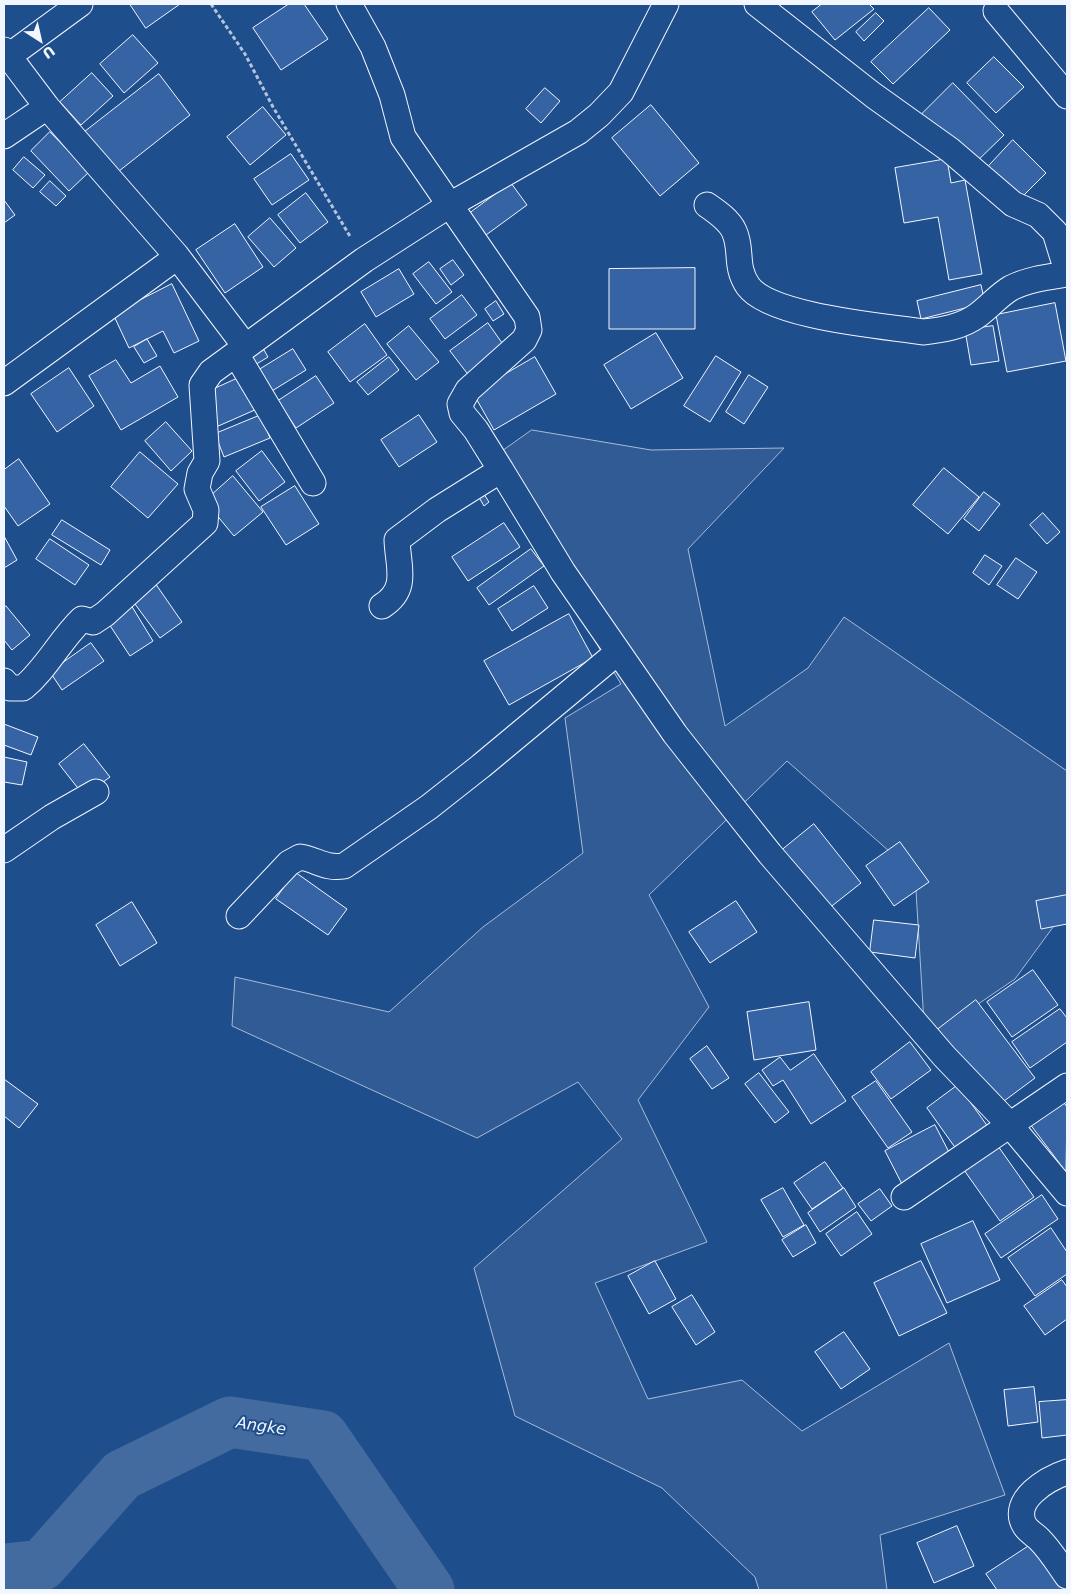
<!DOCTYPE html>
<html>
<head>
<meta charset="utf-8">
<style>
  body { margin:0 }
  #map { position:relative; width:1071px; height:1594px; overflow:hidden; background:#1f4e8c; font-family:"DejaVu Sans",sans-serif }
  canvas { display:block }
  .frame { position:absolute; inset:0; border:5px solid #f2f6ff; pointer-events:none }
  .north { position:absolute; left:15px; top:15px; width:50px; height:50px; -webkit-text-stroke:4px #1f4e8c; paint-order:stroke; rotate:145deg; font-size:14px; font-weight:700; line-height:20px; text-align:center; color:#f2f6ff }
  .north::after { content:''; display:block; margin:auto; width:18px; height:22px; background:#f2f6ff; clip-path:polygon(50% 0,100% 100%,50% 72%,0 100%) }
</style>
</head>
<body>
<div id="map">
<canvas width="1071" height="1594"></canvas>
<div class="frame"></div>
<div class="north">U</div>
</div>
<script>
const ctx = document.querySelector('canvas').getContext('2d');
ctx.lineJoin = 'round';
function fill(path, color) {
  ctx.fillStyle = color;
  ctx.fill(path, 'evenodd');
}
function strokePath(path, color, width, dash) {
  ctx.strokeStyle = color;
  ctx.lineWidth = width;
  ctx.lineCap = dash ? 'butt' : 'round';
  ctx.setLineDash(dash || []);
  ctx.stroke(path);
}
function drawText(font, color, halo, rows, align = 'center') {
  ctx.font = font + ' "DejaVu Sans",sans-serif';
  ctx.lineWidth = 4;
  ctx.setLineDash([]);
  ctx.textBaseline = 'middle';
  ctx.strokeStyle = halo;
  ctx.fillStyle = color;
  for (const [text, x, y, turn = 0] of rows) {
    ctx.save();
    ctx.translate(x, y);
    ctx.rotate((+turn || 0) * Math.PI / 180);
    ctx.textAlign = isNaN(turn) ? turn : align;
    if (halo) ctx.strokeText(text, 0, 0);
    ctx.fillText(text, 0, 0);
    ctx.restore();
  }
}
const built = new Path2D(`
  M 532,430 L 651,450 L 784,448 L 688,549 L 725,726 L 808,668 L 844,617 L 1067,771 L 1067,908 L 1015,979 L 925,1040 L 915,874 L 787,761 L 649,895 L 709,1007 L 638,1100 L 707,1242 L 595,1283 L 648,1399 L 742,1380 L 802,1431 L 949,1343 L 1005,1495 L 880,1535 L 887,1590 L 759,1590 L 755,1577 L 662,1488 L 515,1416 L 474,1268 L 622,1139 L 578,1082 L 477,1138 L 232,1026 L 235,977 L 389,1012 L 483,927 L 583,853 L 565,718 L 621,684 L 487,462 Z`);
fill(built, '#305b95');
strokePath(built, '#a8bbd7', 1);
strokePath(new Path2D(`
  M 4,1569 L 42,1565 L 122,1475 L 230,1422 L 323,1436 L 429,1590`), '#446ba0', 51);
const building = new Path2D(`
  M 130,4 L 180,4 L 146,28 Z
  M 289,4 L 304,4 L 328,39 L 281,70 L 253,28 Z
  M 822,4 L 869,4 L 874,9 L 835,40 L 812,12 Z
  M 929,8 L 950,30 L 893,84 L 871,62 Z
  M 876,13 L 884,21 L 864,41 L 856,32 Z
  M 133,35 L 158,63 L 124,93 L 100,64 Z
  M 994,57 L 1024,87 L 996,113 L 967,83 Z
  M 92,73 L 113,96 L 81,125 L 60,102 Z
  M 159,74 L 190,115 L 114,175 L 82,134 Z
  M 953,83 L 1004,135 L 972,166 L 921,115 Z
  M 545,88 L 560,101 L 541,123 L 526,109 Z
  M 651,105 L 699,163 L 660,196 L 612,138 Z
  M 263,107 L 286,135 L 250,165 L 227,137 Z
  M 50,132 L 89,172 L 69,191 L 31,151 Z
  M 1013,140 L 1046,173 L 1017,202 L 985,170 Z
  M 291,154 L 309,180 L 272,205 L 254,179 Z
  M 24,157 L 45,175 L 33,188 L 13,170 Z
  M 947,159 L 951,183 L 965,180 L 982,274 L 949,280 L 938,217 L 904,223 L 895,168 Z
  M 50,181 L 66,196 L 56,206 L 40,192 Z
  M 511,183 L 527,205 L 486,235 L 470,213 Z
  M 306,193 L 328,222 L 300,243 L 278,215 Z
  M 4,200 L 15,215 L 4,223 Z
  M 270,218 L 296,248 L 274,267 L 248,237 Z
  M 235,224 L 263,267 L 225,293 L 196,250 Z
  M 453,260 L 464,275 L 451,285 L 440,269 Z
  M 429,262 L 452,292 L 436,304 L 413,274 Z
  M 695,268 L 695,329 L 609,329 L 609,269 Z
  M 399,269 L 414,294 L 376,317 L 361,292 Z
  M 172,284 L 199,341 L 174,353 L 163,331 L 129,348 L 113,314 Z
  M 981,285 L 985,303 L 921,319 L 917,301 Z
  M 462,295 L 477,315 L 445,339 L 430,319 Z
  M 496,301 L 504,314 L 493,321 L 485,309 Z
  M 1055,303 L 1066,361 L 1007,372 L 996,315 Z
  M 488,323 L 507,350 L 470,377 L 450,351 Z
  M 365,324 L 387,355 L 350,382 L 328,352 Z
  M 409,326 L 439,362 L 416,380 L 387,344 Z
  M 993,326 L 999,361 L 971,365 L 965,330 Z
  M 656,333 L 683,378 L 631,409 L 604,365 Z
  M 147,339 L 157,356 L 144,363 L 134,347 Z
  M 293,349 L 306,370 L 267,394 L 254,373 Z
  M 264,350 L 268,357 L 250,368 L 245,360 Z
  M 716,356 L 741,372 L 710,422 L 684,406 Z
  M 389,357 L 399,370 L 368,395 L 357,382 Z
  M 535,357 L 556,394 L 494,430 L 473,393 Z
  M 116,360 L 131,383 L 160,366 L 178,397 L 121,430 L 89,376 Z
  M 69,368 L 94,406 L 57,432 L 31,394 Z
  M 749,375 L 768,387 L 744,424 L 726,412 Z
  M 243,376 L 257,409 L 216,427 L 203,394 Z
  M 316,376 L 334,403 L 296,428 L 278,401 Z
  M 261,415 L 270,438 L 224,457 L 215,434 Z
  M 419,415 L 437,442 L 399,467 L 381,440 Z
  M 166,422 L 192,451 L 171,471 L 145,441 Z
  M 262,451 L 285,482 L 259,501 L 236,471 Z
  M 140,452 L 178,484 L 148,518 L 111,487 Z
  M 19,459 L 50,504 L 18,526 L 4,506 L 4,470 Z
  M 944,468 L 979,497 L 948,534 L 913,505 Z
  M 233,476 L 263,512 L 234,536 L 205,501 Z
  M 295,486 L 319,524 L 286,545 L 261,507 Z
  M 482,491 L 489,502 L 484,506 L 477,494 Z
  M 984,492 L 1000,504 L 979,531 L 964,519 Z
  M 1043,513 L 1060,532 L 1047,544 L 1030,525 Z
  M 62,520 L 110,550 L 101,565 L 52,535 Z
  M 504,523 L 520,547 L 468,581 L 452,557 Z
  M 4,536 L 17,560 L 4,568 Z
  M 50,539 L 89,565 L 75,585 L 36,559 Z
  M 531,549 L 544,566 L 489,605 L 477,588 Z
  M 985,555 L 1002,566 L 989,585 L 973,573 Z
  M 1016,558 L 1037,572 L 1018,599 L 997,585 Z
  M 155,583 L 182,622 L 160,638 L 132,600 Z
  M 534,586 L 548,608 L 512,631 L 498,609 Z
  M 131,605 L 153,641 L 130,656 L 107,621 Z
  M 6,606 L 30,635 L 12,650 L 4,640 L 4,608 Z
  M 569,614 L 593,658 L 509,705 L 484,661 Z
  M 91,643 L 104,661 L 62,690 L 50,672 Z
  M 4,724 L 38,737 L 31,755 L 4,745 Z
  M 84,744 L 110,777 L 84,796 L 59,764 Z
  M 4,757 L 27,762 L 22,785 L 4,782 Z
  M 814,824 L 861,883 L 823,913 L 776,855 Z
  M 900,842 L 929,882 L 894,906 L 866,866 Z
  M 295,872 L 347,909 L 328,935 L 276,899 Z
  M 1067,895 L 1067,924 L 1041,929 L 1036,901 Z
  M 736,901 L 757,932 L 710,963 L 689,932 Z
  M 132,902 L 157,943 L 120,966 L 96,925 Z
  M 874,920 L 919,925 L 915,958 L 870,952 Z
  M 1033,970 L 1058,1005 L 1012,1037 L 987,1002 Z
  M 976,1000 L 1035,1078 L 996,1107 L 937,1030 Z
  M 809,1002 L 816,1050 L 754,1060 L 747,1012 Z
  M 1060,1009 L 1067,1018 L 1067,1042 L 1030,1068 L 1012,1042 Z
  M 910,1042 L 931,1070 L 891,1099 L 871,1072 Z
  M 707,1046 L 729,1078 L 712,1089 L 690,1059 Z
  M 814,1054 L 846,1101 L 811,1124 L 783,1080 L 773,1086 L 762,1070 L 780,1057 L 790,1070 Z
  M 759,1073 L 789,1112 L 775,1123 L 745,1084 Z
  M 4,1079 L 38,1104 L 19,1128 L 4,1116 Z
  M 876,1081 L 912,1132 L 888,1148 L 852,1097 Z
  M 958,1085 L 991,1131 L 959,1153 L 927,1108 Z
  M 1062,1100 L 1067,1107 L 1066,1172 L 1030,1124 Z
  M 935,1125 L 954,1162 L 904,1188 L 885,1151 Z
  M 998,1146 L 1034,1197 L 1000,1221 L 964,1170 Z
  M 825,1162 L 843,1188 L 812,1209 L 794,1183 Z
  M 783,1188 L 804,1225 L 783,1237 L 761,1200 Z
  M 844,1188 L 856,1207 L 820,1232 L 808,1213 Z
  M 880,1189 L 892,1206 L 871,1221 L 858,1204 Z
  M 1042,1195 L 1058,1219 L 1001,1258 L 985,1234 Z
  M 857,1212 L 872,1234 L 841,1256 L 826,1234 Z
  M 973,1221 L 1000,1280 L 947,1303 L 921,1244 Z
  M 806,1225 L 816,1243 L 793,1257 L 782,1240 Z
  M 1051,1228 L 1067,1252 L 1067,1274 L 1035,1296 L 1008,1258 Z
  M 655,1261 L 676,1299 L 649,1314 L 628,1276 Z
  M 921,1261 L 947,1313 L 899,1336 L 874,1283 Z
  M 1062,1280 L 1067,1287 L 1067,1319 L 1045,1335 L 1024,1306 Z
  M 692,1295 L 715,1332 L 696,1345 L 672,1307 Z
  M 844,1332 L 870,1369 L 841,1389 L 815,1352 Z
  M 1034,1387 L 1038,1422 L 1008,1426 L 1004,1390 Z
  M 1067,1400 L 1067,1435 L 1042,1438 L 1039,1402 Z
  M 957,1526 L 974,1566 L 934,1583 L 917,1543 Z
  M 1035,1542 L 1067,1590 L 997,1590 L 986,1574 Z`);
fill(building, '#3563a3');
strokePath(building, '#f2f6ff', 1);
const minor = new Path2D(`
  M 349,4 L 373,47 L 392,95 L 403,137 L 527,317 L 529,330 L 524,340 L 468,390 L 460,404 L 462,413 L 476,430 L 501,470 L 437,510 L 397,540 C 398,567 409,589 382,606
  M 757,4 L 873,95 L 950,150 L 1013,204 L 1038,215 L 1055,232 L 1067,271
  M 996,11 L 1067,96
  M 4,50 L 47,107 L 176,255 L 245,346
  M 9,56 L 80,4
  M 4,136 L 47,107
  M 707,205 C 717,212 729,220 734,231 C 743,250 734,265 748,286 C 770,317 885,326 923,332 C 942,330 962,327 978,315 C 989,307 999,295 1011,288 C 1029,279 1048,277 1067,274
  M 236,354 L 313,483
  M 4,383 L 177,257
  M 501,470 L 563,572 L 675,734 L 723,795 L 770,854 L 944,1056 L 1010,1125 L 1067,1193
  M 4,681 L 10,688 L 23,688 C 47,668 60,640 82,619 L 93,622 L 105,614 L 205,523 L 206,510 L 197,489 L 200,473 L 207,461 L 202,385 L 211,372 L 364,260 L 448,206 L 578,132 L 599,115 L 621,92 L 666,4
  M 4,850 L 52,817 L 96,792
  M 239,916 L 289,863 L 300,857 C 318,860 325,869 344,866 L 429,807 L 481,766 L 618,652
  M 904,1197 L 1067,1086
  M 1067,1472 C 1049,1478 1009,1500 1025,1526 C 1028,1531 1035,1535 1039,1539 C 1050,1550 1058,1563 1067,1576`);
strokePath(minor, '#f2f6ff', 27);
strokePath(new Path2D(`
  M 211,4 L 245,54 L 273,107 L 351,238`), '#b3c4dc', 3, [4, 2.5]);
strokePath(minor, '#1f4e8c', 25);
drawText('italic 16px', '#f2f6ff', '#1f4e8c', [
  ["Angke",261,1427,8]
]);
</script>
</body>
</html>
